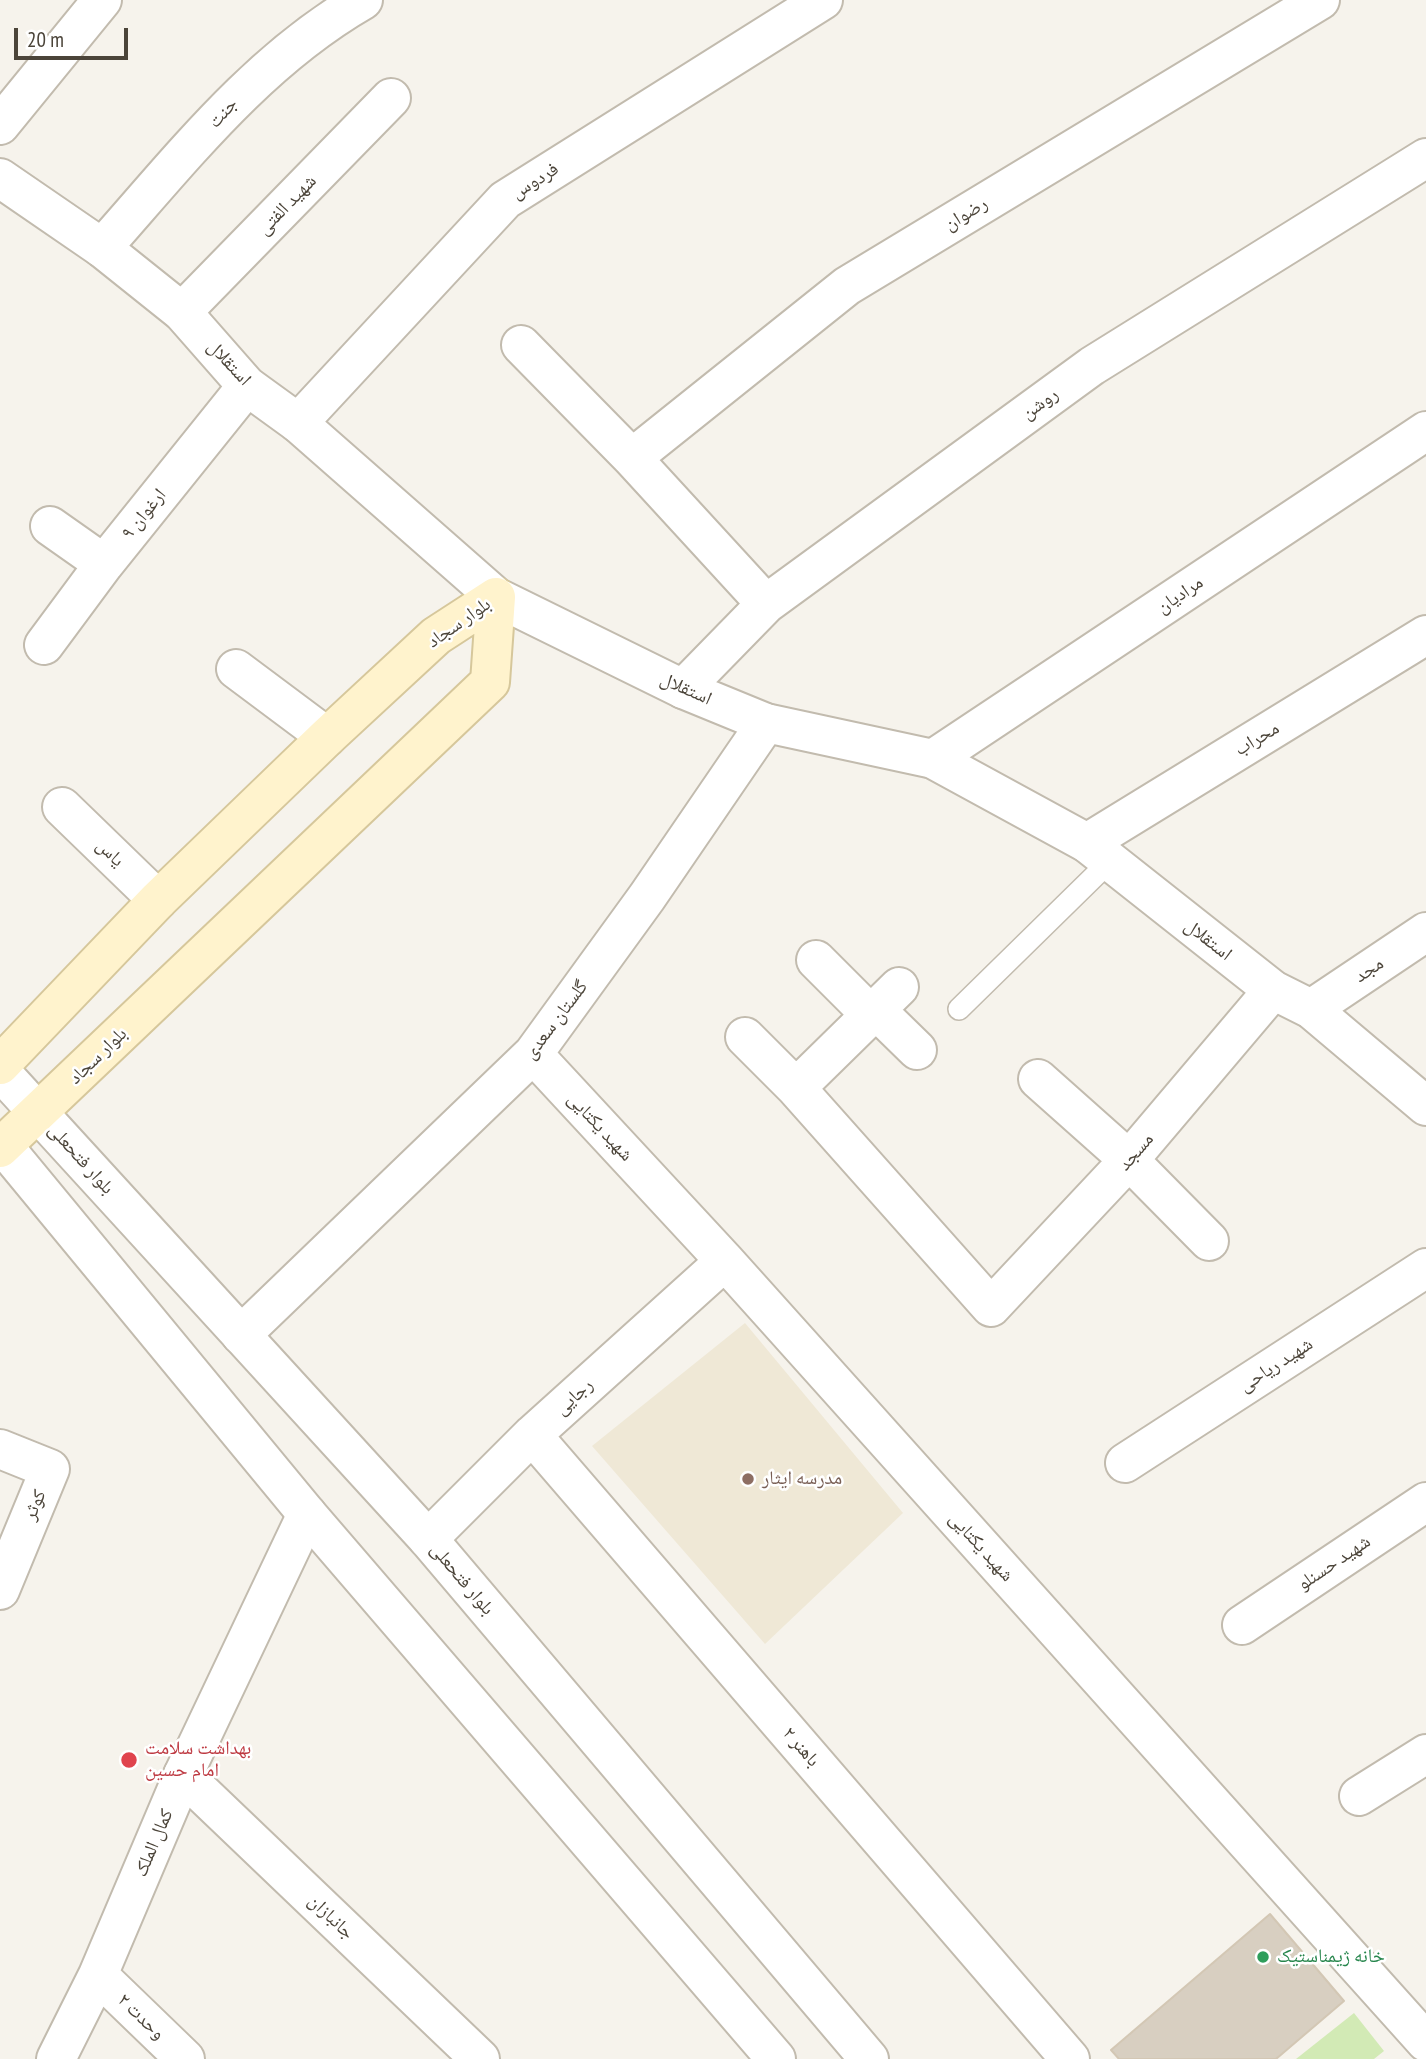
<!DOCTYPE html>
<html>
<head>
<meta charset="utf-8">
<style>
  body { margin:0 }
  #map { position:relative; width:1426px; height:2059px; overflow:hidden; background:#f6f3ec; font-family:"PT Sans Narrow",sans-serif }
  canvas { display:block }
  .scale { position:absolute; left:14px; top:28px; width:114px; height:32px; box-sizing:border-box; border:4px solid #4b4439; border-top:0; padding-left:9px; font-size:21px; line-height:24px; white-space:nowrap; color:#4b4439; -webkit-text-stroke:5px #fff; paint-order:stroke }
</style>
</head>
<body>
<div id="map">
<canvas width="1426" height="2059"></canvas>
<div class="scale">20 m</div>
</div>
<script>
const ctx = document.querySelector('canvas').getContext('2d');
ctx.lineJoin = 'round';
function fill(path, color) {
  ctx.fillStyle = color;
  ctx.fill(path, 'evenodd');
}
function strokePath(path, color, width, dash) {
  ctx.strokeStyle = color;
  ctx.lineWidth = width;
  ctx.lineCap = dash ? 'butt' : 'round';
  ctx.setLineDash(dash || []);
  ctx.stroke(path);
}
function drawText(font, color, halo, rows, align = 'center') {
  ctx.font = font + ' "PT Sans Narrow","Noto Naskh Arabic",sans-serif';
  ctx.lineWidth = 5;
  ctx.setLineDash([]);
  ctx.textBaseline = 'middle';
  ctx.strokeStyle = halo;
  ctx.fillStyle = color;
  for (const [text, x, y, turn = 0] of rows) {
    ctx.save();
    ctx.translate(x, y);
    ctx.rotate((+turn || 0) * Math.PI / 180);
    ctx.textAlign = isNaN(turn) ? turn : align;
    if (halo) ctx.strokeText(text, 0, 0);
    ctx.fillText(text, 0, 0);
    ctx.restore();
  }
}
fill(new Path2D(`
  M 745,1323 L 903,1513 L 765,1644 L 592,1446 Z`), '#efe8d6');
fill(new Path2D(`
  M 1354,2013 L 1384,2051 L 1374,2059 L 1296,2059 Z`), '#d2eab5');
const building = new Path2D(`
  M 1270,1914 L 1344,2001 L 1276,2059 L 1119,2059 L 1111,2050 Z`);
fill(building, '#d8cfc1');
strokePath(building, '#d3c7b4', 2);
const service = new Path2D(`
  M 959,1009 L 1109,862`);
const minor = new Path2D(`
  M 0,125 L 102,0
  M 102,248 C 182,158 257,61 363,0
  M 182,312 L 391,98
  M 521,345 L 632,458 L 766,604
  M 298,423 L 505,200 L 823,0
  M 632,458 L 847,286 L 1320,0
  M 50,526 L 104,564
  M 44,645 L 104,564 L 247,386
  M 236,669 L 327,737
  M 683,689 L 766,604 L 1092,366 L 1426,158
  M 933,759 L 1426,431
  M 62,807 L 158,900
  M 1087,843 L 1426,635
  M 816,960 L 870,1014
  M 875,1009 L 917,1050
  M 1311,1009 L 1426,932
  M 745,1037 L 796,1088 L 991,1307 L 1129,1160 L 1273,990
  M 533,1054 L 725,1261 L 1426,2042
  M 1038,1079 L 1129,1160 L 1209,1241
  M 796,1088 L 899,987
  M 241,1335 L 533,1054 L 647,897 L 766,723
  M 532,1435 L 1070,2059
  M 0,1449 L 50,1469 L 0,1590
  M 1125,1463 L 1426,1268
  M 428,1539 L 532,1435 L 725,1261
  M 1242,1625 L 1426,1502
  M 1359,1796 L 1426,1754
  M 98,1975 L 185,2059
  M 56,2059 L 98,1975 L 183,1775 L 307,1514`);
const tertiary = new Path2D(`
  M 0,178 L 102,248 L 182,312 L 247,386 L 298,423 L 496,597 L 683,689 L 766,723 L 933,759 L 1087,843 L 1273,990 L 1311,1009 L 1426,1106
  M 0,1071 L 428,1539 L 869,2059
  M 0,1142 L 307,1514 L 776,2059
  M 183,1775 L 480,2059`);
const secondary = new Path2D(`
  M 0,1065 L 158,900 L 327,737 L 436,636 L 496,597
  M 0,1148 L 490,682 L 496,597`);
strokePath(service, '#c2bbae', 24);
strokePath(minor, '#c2bbae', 42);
strokePath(tertiary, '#c2bbae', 42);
strokePath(secondary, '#d6c79b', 42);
strokePath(service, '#fff', 21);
strokePath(minor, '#fff', 38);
strokePath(tertiary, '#fff', 38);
strokePath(secondary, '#fff3cd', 38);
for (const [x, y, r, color] of [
  [748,1479,7,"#8d6e63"],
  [129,1760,9,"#e0444e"],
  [1263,1957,7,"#2e9e5b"]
]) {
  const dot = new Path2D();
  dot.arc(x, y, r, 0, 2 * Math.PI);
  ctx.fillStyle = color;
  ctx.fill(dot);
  strokePath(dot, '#fff', 2.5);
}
drawText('19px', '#4b4439', '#fff', [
  ["جنت",223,113,-48],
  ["فردوس",535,181,-32],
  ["شهید الفتی",287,205,-46],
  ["رضوان",966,214,-31],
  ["استقلال",229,363,47],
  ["روشن",1040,404,-36],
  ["ارغوان ۹",144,514,-51],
  ["مرادیان",1180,595,-34],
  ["بلوار سجاد",459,623,-35],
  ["استقلال",686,689,24],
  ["محراب",1257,739,-31],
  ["یاس",110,853,44],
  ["استقلال",1208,940,38],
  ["مجد",1369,970,-34],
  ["گلستان سعدی",556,1020,-53],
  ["بلوار سجاد",98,1056,-44],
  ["شهید یکتایی",600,1127,47],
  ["مسجد",1136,1152,-49],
  ["بلوار فتحعلی",81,1159,48],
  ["شهید ریاحی",1276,1365,-33],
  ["رجایی",574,1397,-42],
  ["کوثر",35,1505,-67],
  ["شهید یکتایی",981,1547,48],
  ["شهید حسنلو",1334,1563,-34],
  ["بلوار فتحعلی",462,1579,50],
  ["باهنر ۲",801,1747,49],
  ["کمال الملک",154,1843,-67],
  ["جانبازان",331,1917,44],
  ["وحدت ۲",141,2017,44]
]);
drawText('19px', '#785e54', '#fff', [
  ["مدرسه ایثار",762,1479]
], 'left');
drawText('19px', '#be3a42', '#fff', [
  ["بهداشت سلامت",145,1749],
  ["امام حسین",145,1771]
], 'left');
drawText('19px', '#27864d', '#fff', [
  ["خانه ژیمناستیک",1277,1957]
], 'left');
</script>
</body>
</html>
